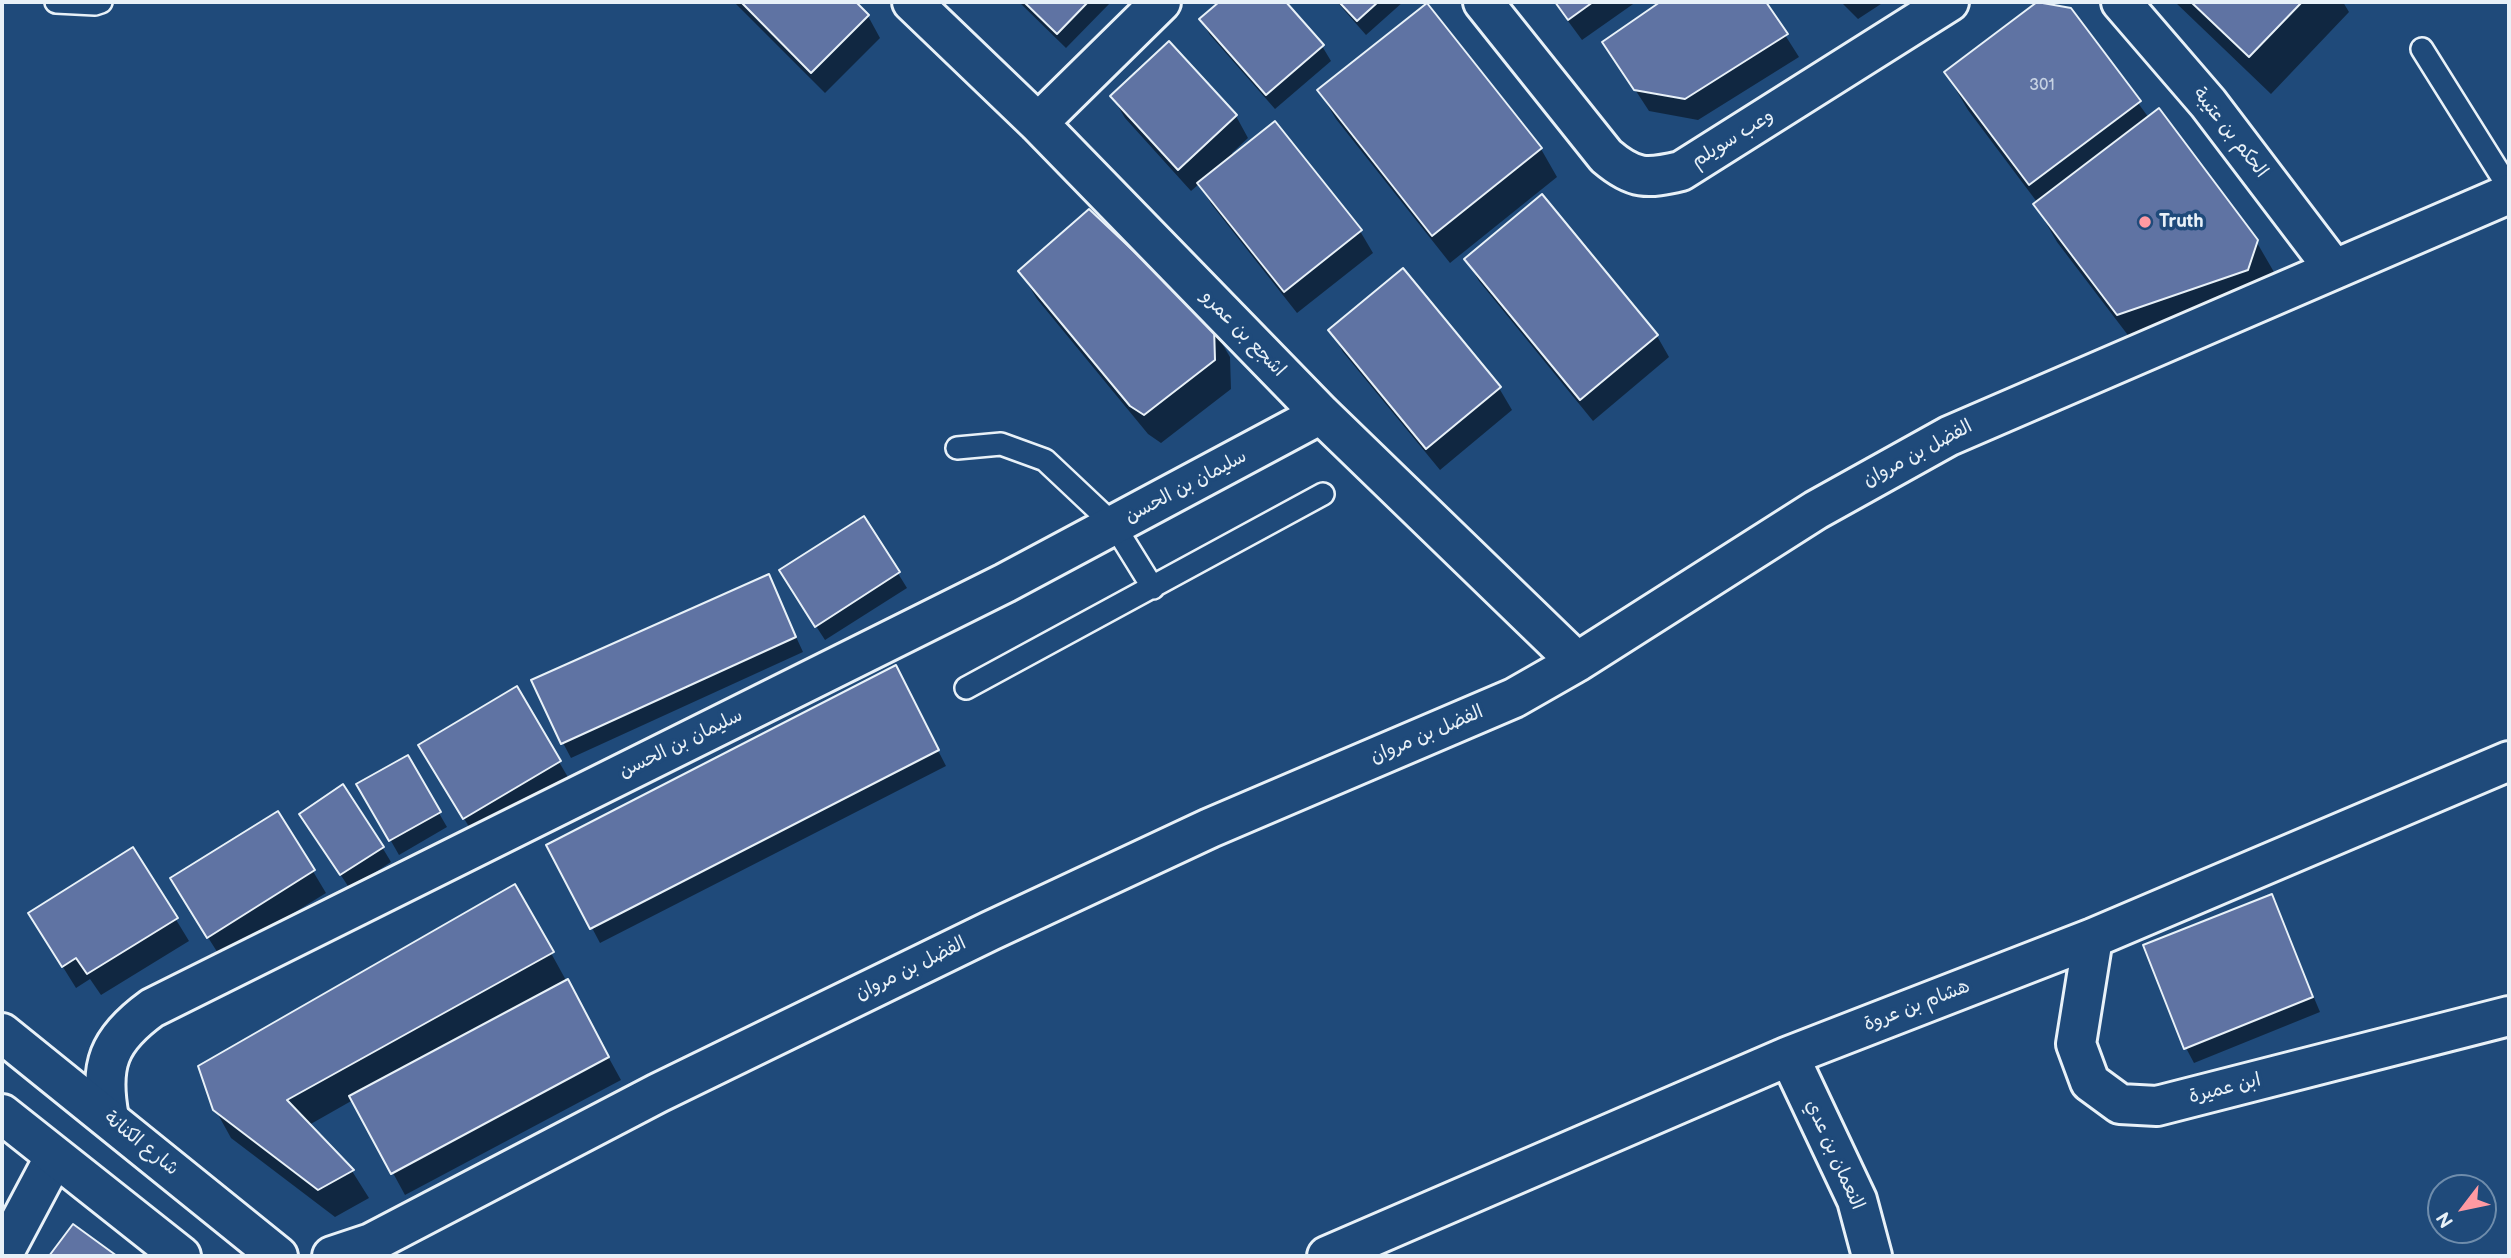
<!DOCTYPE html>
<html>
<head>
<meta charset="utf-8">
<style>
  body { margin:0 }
  #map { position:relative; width:2511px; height:1258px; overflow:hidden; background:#1f4a7a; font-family:"Balsamiq Sans",sans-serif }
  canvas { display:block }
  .frame { position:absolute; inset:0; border:4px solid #e8f1f8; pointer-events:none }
  .north { position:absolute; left:2427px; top:1174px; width:70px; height:70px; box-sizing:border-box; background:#1f4a7a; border:2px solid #6f8dac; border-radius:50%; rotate:238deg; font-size:19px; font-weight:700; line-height:28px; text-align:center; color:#e8f1f8 }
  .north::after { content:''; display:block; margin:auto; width:24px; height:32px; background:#ff9aa2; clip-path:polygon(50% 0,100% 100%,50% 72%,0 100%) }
</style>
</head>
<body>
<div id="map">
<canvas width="2511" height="1258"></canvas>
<div class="frame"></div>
<div class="north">N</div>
</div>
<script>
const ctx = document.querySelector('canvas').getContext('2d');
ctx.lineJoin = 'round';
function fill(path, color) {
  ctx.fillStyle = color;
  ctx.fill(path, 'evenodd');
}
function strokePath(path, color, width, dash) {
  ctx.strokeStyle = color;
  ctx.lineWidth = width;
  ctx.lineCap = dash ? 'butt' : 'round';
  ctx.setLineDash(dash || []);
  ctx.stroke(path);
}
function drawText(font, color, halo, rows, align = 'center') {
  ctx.font = font + ' "Balsamiq Sans","Playpen Sans Arabic",sans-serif';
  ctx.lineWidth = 7;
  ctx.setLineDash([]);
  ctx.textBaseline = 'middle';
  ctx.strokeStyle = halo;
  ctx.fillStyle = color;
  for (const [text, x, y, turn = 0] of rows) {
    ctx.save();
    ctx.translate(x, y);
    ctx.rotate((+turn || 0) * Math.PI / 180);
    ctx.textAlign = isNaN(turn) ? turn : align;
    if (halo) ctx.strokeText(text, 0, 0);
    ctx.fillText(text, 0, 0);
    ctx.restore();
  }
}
fill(new Path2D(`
  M 734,2 L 854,2 L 868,16 L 880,38 L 825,93 Z
  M 1019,2 L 1111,2 L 1066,48 Z
  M 1222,2 L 1284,2 L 1322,46 L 1331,61 L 1275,109 L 1210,35 L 1201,20 Z
  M 1337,2 L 1403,2 L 1366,35 Z
  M 1554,2 L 1636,2 L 1582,40 Z
  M 1663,2 L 1764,2 L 1799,57 L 1698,120 L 1649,111 L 1604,42 Z
  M 1841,2 L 1884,2 L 1858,19 Z
  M 2040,2 L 2070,10 L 2149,118 L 2256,241 L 2278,279 L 2140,351 L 2057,242 L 2035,204 L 2037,202 L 1968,110 L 1946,73 Z
  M 2175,2 L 2343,2 L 2349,12 L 2271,94 Z
  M 1319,91 L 1541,149 L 1557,177 L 1450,263 L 1336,119 Z
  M 1112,96 L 1236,116 L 1248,138 L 1232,153 L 1234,155 L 1360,231 L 1373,253 L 1297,313 L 1212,205 L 1199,184 L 1191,191 L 1125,118 Z
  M 1466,259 L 1657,336 L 1669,357 L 1593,421 L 1479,281 Z
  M 1020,271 L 1213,328 L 1230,357 L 1231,389 L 1161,443 L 1148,434 L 1037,299 Z
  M 1330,330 L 1499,388 L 1512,410 L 1440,470 L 1343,352 Z
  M 864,518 L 907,588 L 825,640 L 790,586 Z
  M 768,576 L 803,652 L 571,758 L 563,743 Z
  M 903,682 L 946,766 L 600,943 L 548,845 Z
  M 516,689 L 572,784 L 477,840 L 433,767 Z
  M 407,758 L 447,827 L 399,855 L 359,785 Z
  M 278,813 L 326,893 L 221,958 L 185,901 Z
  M 310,829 L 382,847 L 391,862 L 350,889 Z
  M 133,849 L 189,941 L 101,995 L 90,979 L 76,988 L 43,935 Z
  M 514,886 L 621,1080 L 405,1195 L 353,1100 L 309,1125 L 352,1171 L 369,1198 L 335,1217 L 231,1138 L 215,1109 Z
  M 2271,896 L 2320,1012 L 2194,1063 L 2186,1048 Z`), '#0007');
const building = new Path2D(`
  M 741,2 L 856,2 L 869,15 L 811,73 Z
  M 1024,2 L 1088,2 L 1057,34 Z
  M 1219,2 L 1286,2 L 1324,45 L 1266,95 L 1199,19 Z
  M 1339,2 L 1378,2 L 1357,21 Z
  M 1555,2 L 1593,2 L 1568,20 Z
  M 1660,2 L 1766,2 L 1788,34 L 1685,99 L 1634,90 L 1602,42 Z
  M 2037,2 L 2071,8 L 2141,101 L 2029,185 L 1944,72 Z
  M 2191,2 L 2302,2 L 2249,57 Z
  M 1427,3 L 1542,148 L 1432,236 L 1317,90 Z
  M 1169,41 L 1237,115 L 1178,170 L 1110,96 Z
  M 2159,108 L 2258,240 L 2248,270 L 2117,315 L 2033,204 Z
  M 1275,121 L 1362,230 L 1284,292 L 1197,183 Z
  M 1542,194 L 1658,335 L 1580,400 L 1464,259 Z
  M 1089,209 L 1214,327 L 1215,360 L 1144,415 L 1130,406 L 1018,271 Z
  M 1403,268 L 1501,387 L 1426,449 L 1328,330 Z
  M 864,516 L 900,572 L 815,627 L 779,570 Z
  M 769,574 L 796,637 L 561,744 L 531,680 Z
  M 896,665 L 939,750 L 590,929 L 546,845 Z
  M 517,686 L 561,761 L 463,819 L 418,745 Z
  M 408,755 L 441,812 L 389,841 L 356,784 Z
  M 343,784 L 384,847 L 340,875 L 299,814 Z
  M 278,811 L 315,870 L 207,938 L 170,878 Z
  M 133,847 L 178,918 L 87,974 L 76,958 L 62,967 L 28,913 Z
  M 515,884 L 554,952 L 287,1100 L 354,1170 L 318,1190 L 213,1110 L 198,1066 Z
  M 2272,894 L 2313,997 L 2184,1049 L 2143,945 Z
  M 568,979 L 609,1057 L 391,1174 L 349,1096 Z
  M 73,1224 L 117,1256 L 49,1256 Z`);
fill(building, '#5f73a3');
strokePath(building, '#e8f1f8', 2);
const service = new Path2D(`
  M 56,2 L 95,4 L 101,2
  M 2422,49 L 2509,188
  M 957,448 L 1001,444 L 1045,460 L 1114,525 L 1153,588
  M 966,688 L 1323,494`);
const minor = new Path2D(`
  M 912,2 L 1038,123 L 1321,414 L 1577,662
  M 1483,2 L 1606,156 C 1634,180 1647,179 1681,171 L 1949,2
  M 2121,2 L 2208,103 L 2334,269
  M 1038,123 L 1161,2
  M 2093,938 L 2076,1044 L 2090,1082 L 2120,1104 L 2157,1106 L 2509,1016
  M 1789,1056 L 1857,1200 L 1872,1256
  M 109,1118 C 99,1065 108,1040 152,1008 L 1005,583 L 1321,414
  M 2,1256 L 54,1158
  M 332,1256 L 371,1243 L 658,1093 L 990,931 L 1210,828 L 1514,698 L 1577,662 L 1816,510 L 1949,436 L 2509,194
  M 1327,1256 L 1789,1056 L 2093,938 L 2509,761`);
const tertiary = new Path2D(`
  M 2,1033 L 278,1256
  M 2,1114 L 181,1256`);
strokePath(service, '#e8f1f8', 26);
strokePath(minor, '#e8f1f8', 44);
strokePath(tertiary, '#e8f1f8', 44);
strokePath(service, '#1f4a7a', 21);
strokePath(minor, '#1f4a7a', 38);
strokePath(tertiary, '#1f4a7a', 38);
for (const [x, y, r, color] of [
  [2145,222,7,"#ff9aa2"]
]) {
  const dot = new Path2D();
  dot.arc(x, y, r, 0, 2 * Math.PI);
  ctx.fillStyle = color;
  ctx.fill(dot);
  strokePath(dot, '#1f4a7a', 2.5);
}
drawText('16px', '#c6d2e3', null, [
  ["301",2042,86]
]);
drawText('19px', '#e8f1f8', '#1f4a7a', [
  ["الحكم بن عتيبة",2230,133,52],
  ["وعب سويلم",1733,139,-32],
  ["اشجع بن عمرو",1243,334,46],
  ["الفضل بن مروان",1918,454,-28],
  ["سليمان بن الحسن",1186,487,-28],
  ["الفضل بن مروان",1427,735,-23],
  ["سليمان بن الحسن",681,744,-26],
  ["الفضل بن مروان",911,969,-26],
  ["هشام بن عروة",1917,1006,-21],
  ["ابن عميرة",2225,1089,-14],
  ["شارع الكنانة",141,1144,39],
  ["النعمان بن عدي",1834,1155,66]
]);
drawText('bold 19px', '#e8f1f8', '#1f4a7a', [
  ["Truth",2159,222]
], 'left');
</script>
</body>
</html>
